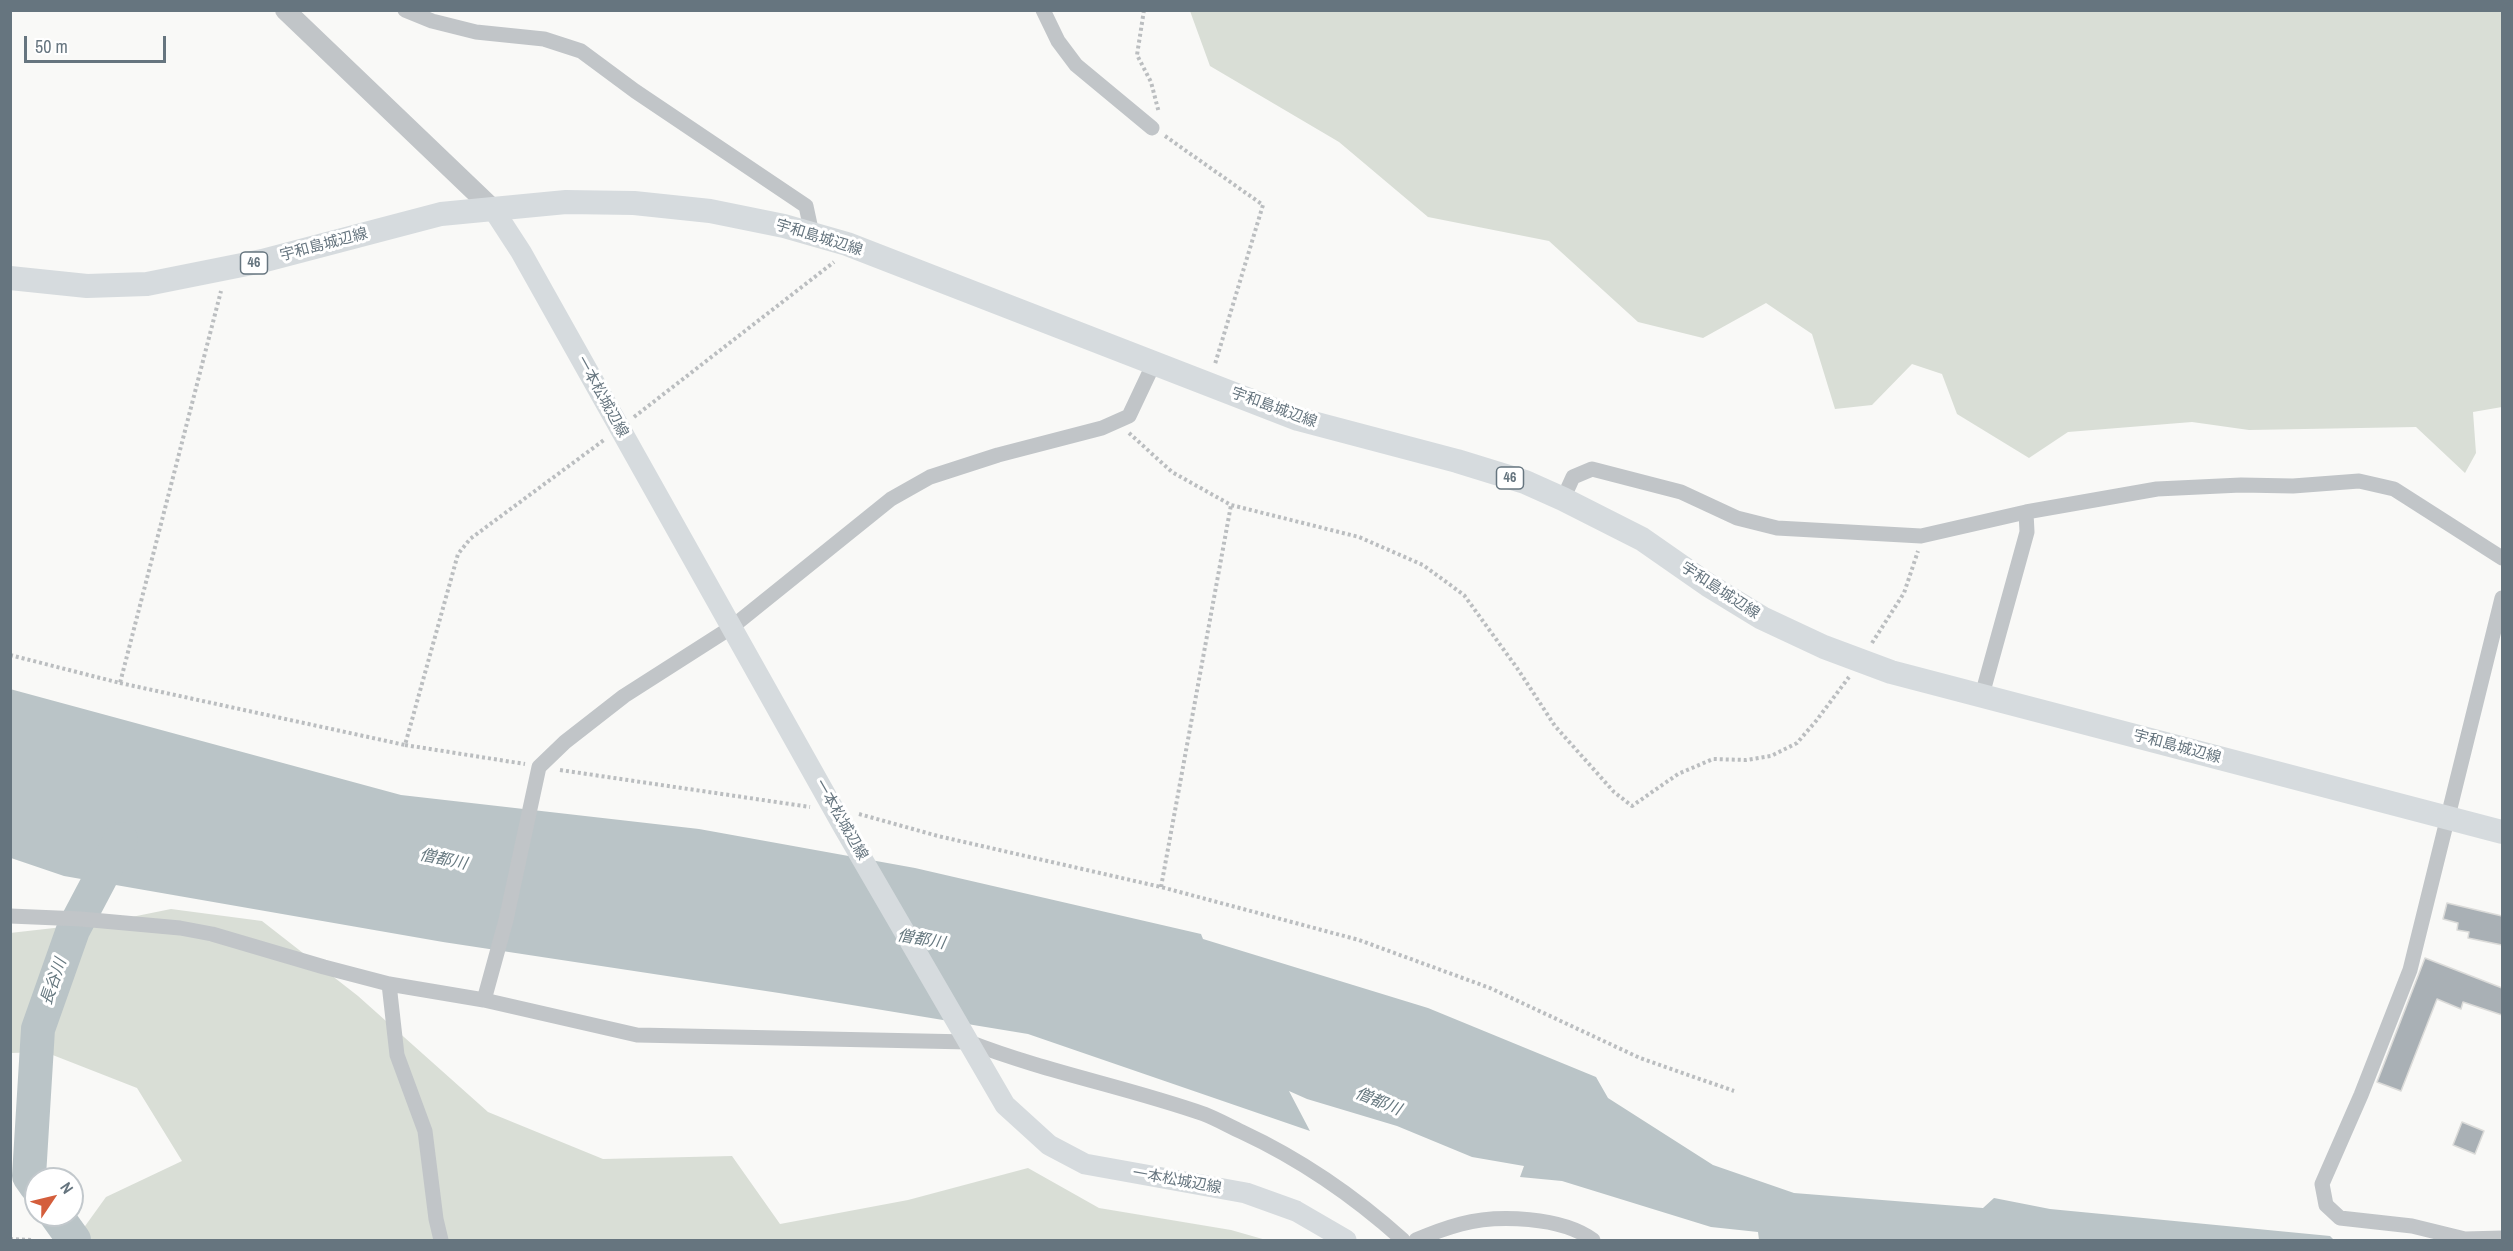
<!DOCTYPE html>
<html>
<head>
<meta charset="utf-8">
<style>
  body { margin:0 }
  #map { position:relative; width:2513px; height:1251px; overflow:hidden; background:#f9f9f7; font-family:"Archivo Narrow",sans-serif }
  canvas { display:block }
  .frame { position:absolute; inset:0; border:12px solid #66757f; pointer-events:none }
  .north { position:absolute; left:24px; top:1167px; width:60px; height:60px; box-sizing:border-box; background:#fff; border:2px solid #c2c8cc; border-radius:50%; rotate:55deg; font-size:16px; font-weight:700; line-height:24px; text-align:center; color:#66757f }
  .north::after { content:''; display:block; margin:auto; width:21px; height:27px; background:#d45e3c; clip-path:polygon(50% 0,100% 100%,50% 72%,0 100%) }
  .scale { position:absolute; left:24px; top:36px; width:142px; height:27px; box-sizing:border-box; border:3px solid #66757f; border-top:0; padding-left:8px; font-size:18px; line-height:21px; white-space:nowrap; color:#66757f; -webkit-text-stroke:4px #fff; paint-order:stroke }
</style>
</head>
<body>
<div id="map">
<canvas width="2513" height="1251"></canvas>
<div class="frame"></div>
<div class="north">N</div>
<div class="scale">50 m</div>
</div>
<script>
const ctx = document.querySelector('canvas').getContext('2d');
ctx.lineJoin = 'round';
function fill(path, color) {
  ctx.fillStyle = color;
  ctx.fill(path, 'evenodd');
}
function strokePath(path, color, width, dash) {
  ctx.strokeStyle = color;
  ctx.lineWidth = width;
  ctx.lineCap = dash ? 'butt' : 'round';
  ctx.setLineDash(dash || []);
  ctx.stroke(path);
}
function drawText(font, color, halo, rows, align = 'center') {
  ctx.font = font + ' "Archivo Narrow","Noto Sans JP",sans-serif';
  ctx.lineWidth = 6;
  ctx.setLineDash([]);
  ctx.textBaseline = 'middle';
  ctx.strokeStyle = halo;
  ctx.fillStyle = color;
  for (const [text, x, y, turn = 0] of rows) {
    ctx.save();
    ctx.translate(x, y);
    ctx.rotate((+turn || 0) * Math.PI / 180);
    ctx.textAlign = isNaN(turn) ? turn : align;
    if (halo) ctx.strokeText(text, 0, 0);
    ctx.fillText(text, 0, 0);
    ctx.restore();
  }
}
fill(new Path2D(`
  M 1190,11 L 2502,11 L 2502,407 L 2473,412 L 2476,453 L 2465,473 L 2416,427 L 2249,430 L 2192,422 L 2068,432 L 2029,458 L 1957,414 L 1942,374 L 1912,364 L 1872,405 L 1835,409 L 1812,334 L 1766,303 L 1703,338 L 1638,322 L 1549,241 L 1428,217 L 1339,142 L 1210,66 Z
  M 171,909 L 262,921 L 358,996 L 488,1112 L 603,1159 L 732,1156 L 780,1224 L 908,1200 L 1028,1168 L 1099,1208 L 1231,1230 L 1266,1240 L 75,1240 L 106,1197 L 182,1161 L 137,1088 L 45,1052 L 11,1053 L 10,933 L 107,922 Z`), '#d9ded6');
fill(new Path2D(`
  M 10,689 L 401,795 L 699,829 L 915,868 L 1201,934 L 1203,939 L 1428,1008 L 1596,1077 L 1608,1098 L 1713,1165 L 1794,1193 L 1983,1208 L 1994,1198 L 2050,1209 L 2330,1236 L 2334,1240 L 1759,1240 L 1758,1232 L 1711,1227 L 1562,1181 L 1520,1177 L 1524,1166 L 1472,1157 L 1397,1126 L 1307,1099 L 1289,1091 L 1310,1131 L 1028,1034 L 779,993 L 443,942 L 64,876 L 11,858 Z`), '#bac4c7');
strokePath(new Path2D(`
  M 36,1186 L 29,1176 L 38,1029 L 73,930 L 121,839
  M 56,1215 L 74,1240`), '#bac4c7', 34);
const building = new Path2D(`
  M 2447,903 L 2502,916 L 2502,945 L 2468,938 L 2469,932 L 2457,930 L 2458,923 L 2443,919 Z
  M 2425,958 L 2502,988 L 2502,1015 L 2463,1002 L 2461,1009 L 2437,999 L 2401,1091 L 2377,1082 Z
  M 2462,1122 L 2484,1131 L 2475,1154 L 2453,1145 Z`);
fill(building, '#a9b0b5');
strokePath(building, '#dbdbd9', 1.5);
strokePath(new Path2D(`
  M 1144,10 L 1137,55 L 1151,82 L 1159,113
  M 1165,136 L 1263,205 L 1215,364
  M 634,417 L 834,262
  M 1129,433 L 1172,472 L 1231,505 L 1359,537 L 1423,565 L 1464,595 L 1517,668 L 1555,726 L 1614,792 L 1632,806 L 1678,774 L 1713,759 L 1746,760 L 1771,756 L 1797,743 L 1816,721 L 1849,677
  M 1872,643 L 1904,593 L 1918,551
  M 10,655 L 120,683 L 221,291
  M 120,683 L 405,745 L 458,554 L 470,539 L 604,440
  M 405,745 L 525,764
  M 560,770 L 810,807
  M 859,814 L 938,836 L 1161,887 L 1359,940 L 1490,988 L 1640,1058 L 1734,1091
  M 1161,887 L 1231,505
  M 10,1239 L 31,1240`), '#bbbec0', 4, [3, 3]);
strokePath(new Path2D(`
  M 405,10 L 432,21 L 476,32 L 544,39 L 581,51 L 635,91 L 806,206 L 812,234
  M 1043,10 L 1058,41 L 1076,65 L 1152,128
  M 1563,499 L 1573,477 L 1592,469 L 1681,492 L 1737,518 L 1777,528 L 1921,536 L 2026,512 L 2157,489 L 2241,485 L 2293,486 L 2359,481 L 2394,489 L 2502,558
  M 2502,598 L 2410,970 L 2361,1095 L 2322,1184 L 2326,1205 L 2340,1218 L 2412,1226 L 2465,1239 L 2502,1238
  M 1982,695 L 2027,532 L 2026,512
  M 10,916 L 81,919 L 180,928 L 212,934 L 324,967 L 389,984 L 484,1000 L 637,1035 L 969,1042 C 1046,1072 1127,1087 1204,1114 C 1217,1119 1229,1126 1242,1132 C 1302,1160 1354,1196 1403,1240
  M 389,984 L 397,1055 L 425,1131 L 436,1219 L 441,1240
  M 484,1000 L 506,920 L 539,767 L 565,742 L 624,696 L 732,627 L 891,499 L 930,477 L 998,455 L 1102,428 L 1129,416 L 1154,363
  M 1416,1240 C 1430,1234 1446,1228 1461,1224 C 1498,1214 1562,1217 1593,1240`), '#c1c5c8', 15);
strokePath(new Path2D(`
  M 285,10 L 493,209`), '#c1c5c8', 20);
strokePath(new Path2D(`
  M 493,209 L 521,252 L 843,826 L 1005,1105 L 1049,1145 L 1085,1164 L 1246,1193 L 1296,1211 L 1346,1240`), '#d6dbde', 21);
strokePath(new Path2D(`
  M 10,278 L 87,286 L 147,284 L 262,261 L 441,214 L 566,202 L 634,203 L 710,211 L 784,226 L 847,244 L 1298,419 L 1457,461 L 1525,482 L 1563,499 L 1642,539 L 1708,585 L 1762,618 L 1824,647 L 1891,672 L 2502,832`), '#d6dbde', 24);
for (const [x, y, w] of [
  [254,263,27],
  [1510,478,27]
]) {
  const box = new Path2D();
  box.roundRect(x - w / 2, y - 11, w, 22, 4.5);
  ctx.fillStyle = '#fff';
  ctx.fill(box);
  strokePath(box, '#66757f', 1.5);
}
drawText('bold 14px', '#66757f', null, [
  ["46",254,263],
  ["46",1510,478]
]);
drawText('15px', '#66757f', '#fff', [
  ["宇和島城辺線",819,238,17],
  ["宇和島城辺線",324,245,-15],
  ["一本松城辺線",602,397,61],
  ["宇和島城辺線",1274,408,20],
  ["宇和島城辺線",1720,591,33],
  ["宇和島城辺線",2177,747,15],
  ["一本松城辺線",841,820,60],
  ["一本松城辺線",1177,1181,10]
]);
drawText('italic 16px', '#677980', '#fff', [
  ["僧都川",443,860,12],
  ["僧都川",921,940,10],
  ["長谷川",54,982,-71],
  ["僧都川",1378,1102,22]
]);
</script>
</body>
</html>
